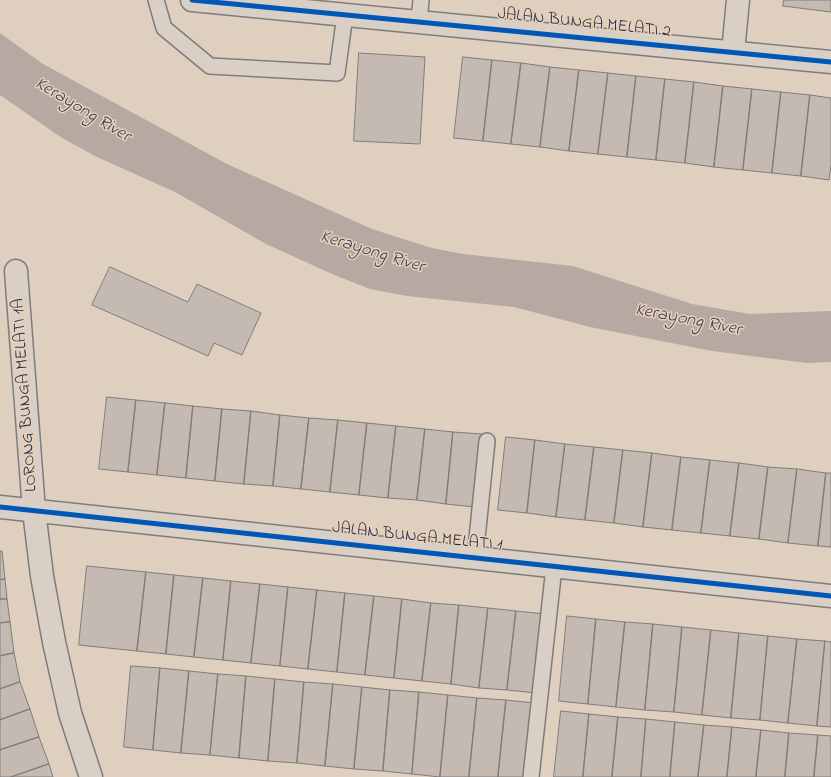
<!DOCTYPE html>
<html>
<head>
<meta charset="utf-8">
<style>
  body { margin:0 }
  canvas { display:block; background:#decfbf }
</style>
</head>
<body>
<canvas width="831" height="777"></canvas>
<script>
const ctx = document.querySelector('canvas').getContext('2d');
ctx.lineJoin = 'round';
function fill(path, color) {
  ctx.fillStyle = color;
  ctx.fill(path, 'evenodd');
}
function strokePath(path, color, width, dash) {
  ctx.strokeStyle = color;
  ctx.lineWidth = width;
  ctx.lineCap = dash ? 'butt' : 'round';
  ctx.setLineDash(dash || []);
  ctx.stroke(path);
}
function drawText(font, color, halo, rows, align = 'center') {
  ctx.font = font + ' "Indie Flower",sans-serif';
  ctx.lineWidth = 3;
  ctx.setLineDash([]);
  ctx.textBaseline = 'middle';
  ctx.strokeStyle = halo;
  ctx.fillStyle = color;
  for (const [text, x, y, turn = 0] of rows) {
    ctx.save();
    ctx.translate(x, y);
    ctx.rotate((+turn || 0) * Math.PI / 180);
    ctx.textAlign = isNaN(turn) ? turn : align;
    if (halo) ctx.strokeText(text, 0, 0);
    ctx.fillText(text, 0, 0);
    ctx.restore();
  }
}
fill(new Path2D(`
  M 0,33 L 43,64 L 227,164 L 372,229 L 432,248 L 463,254 L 573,266 L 692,304 L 750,314 L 831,311 L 831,362 L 807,363 L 712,351 L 590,327 L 514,307 L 407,296 L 370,289 L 332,274 L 266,244 L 175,192 L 97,157 L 62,138 L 0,95 Z`), '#b5a9a2');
const building = new Path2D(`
  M 784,0 L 831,0 L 831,12 L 783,6 Z
  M 359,53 L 425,57 L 420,144 L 354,141 Z
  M 463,57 L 492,60 L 483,141 L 454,138 Z
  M 492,60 L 521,63 L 511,144 L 483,141 Z
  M 521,63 L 550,67 L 540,147 L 511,144 Z
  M 550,67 L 579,70 L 569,151 L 540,147 Z
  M 579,70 L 608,73 L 598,154 L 569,151 Z
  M 608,73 L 636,76 L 627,157 L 598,154 Z
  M 636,76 L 665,79 L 656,160 L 627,157 Z
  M 665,79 L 694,82 L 685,163 L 656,160 Z
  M 694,82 L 723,86 L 714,167 L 685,163 Z
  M 723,86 L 752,89 L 743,170 L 714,167 Z
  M 752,89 L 781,92 L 772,173 L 743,170 Z
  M 781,92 L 810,95 L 801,176 L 772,173 Z
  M 810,95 L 831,98 L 831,165 L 829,180 L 801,176 Z
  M 110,267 L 188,302 L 197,284 L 261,313 L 242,355 L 214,343 L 208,356 L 92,305 Z
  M 107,397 L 136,400 L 128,472 L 99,469 Z
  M 136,400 L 165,403 L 157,475 L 128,472 Z
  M 165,403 L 193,406 L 186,478 L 157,475 Z
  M 193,406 L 222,409 L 215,481 L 186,478 Z
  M 222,409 L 251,411 L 244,484 L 215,481 Z
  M 251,411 L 280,415 L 273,486 L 244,484 Z
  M 280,415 L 309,418 L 301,489 L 273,486 Z
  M 309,418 L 338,420 L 330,492 L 301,489 Z
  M 338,420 L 367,423 L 359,495 L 330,492 Z
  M 367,423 L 396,426 L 388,498 L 359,495 Z
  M 396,426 L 425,429 L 417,500 L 388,498 Z
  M 425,429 L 453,432 L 446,504 L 417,500 Z
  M 453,432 L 482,434 L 475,507 L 446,504 Z
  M 506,437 L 535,440 L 527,513 L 498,510 Z
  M 535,440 L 565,444 L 556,517 L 527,513 Z
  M 565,444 L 594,447 L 585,520 L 556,517 Z
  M 594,447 L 623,450 L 614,523 L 585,520 Z
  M 623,450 L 652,453 L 643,527 L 614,523 Z
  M 652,453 L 681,457 L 672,530 L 643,527 Z
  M 681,457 L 710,460 L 701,533 L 672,530 Z
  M 710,460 L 739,463 L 730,536 L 701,533 Z
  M 739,463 L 768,467 L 759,539 L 730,536 Z
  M 768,467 L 797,469 L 788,543 L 759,539 Z
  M 797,469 L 826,473 L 818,546 L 788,543 Z
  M 826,473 L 831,473 L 831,547 L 818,546 Z
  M 2,551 L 5,579 L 0,580 L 0,552 Z
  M 87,566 L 146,572 L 137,651 L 79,645 Z
  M 146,572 L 174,575 L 166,654 L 137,651 Z
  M 174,575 L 203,578 L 194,657 L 166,654 Z
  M 203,578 L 231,581 L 223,660 L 194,657 Z
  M 5,579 L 7,599 L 0,599 L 0,580 Z
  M 231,581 L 260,584 L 251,663 L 223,660 Z
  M 260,584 L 288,587 L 280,666 L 251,663 Z
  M 288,587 L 317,590 L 308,669 L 280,666 Z
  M 317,590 L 345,593 L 337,672 L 308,669 Z
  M 345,593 L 374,596 L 365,675 L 337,672 Z
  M 374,596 L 402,599 L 394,678 L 365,675 Z
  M 0,599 L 7,599 L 10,622 L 0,623 Z
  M 402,599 L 431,603 L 422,681 L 394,678 Z
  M 431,603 L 459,605 L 451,684 L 422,681 Z
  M 459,605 L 488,608 L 479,688 L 451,684 Z
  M 488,608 L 516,611 L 507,690 L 479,688 Z
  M 516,611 L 545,614 L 536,693 L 507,690 Z
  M 567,616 L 596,619 L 588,704 L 559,701 Z
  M 596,619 L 625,622 L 616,707 L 588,704 Z
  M 10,622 L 14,653 L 0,656 L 0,623 Z
  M 625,622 L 653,624 L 645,710 L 616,707 Z
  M 653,624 L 682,627 L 674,712 L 645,710 Z
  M 682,627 L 711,630 L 702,715 L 674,712 Z
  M 711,630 L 739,633 L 731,718 L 702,715 Z
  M 739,633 L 768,636 L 760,720 L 731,718 Z
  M 768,636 L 797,639 L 788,723 L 760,720 Z
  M 797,639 L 825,641 L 817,726 L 788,723 Z
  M 825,641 L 831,642 L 831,727 L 817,726 Z
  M 14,653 L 20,682 L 0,689 L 0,656 Z
  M 131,666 L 160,668 L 153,750 L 124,747 Z
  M 160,668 L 189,671 L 181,753 L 153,750 Z
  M 189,671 L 218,674 L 210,755 L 181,753 Z
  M 218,674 L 246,676 L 239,758 L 210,755 Z
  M 246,676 L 275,679 L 268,761 L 239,758 Z
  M 275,679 L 304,682 L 297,763 L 268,761 Z
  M 20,682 L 30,709 L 0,720 L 0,689 Z
  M 304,682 L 333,684 L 325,766 L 297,763 Z
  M 333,684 L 362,687 L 354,769 L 325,766 Z
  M 362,687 L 390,690 L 383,771 L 354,769 Z
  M 390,690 L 419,692 L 412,774 L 383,771 Z
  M 419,692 L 448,695 L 440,777 L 412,774 Z
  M 448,695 L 477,698 L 469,777 L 440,777 Z
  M 477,698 L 506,700 L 498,777 L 469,777 Z
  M 506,700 L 534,703 L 527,777 L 498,777 Z
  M 30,709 L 39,737 L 0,750 L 0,720 Z
  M 561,711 L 589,714 L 583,777 L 554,777 Z
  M 589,714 L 618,717 L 612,777 L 583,777 Z
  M 618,717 L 646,719 L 641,777 L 612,777 Z
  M 646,719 L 675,722 L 670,777 L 641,777 Z
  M 675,722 L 704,725 L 698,777 L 670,777 Z
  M 704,725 L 732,727 L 727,777 L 698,777 Z
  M 732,727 L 761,730 L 756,777 L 727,777 Z
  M 761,730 L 789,733 L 785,777 L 756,777 Z
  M 789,733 L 818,735 L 814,777 L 785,777 Z
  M 818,735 L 831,736 L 831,777 L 814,777 Z
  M 39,737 L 49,764 L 11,777 L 0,777 L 0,750 Z
  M 49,764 L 53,777 L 11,777 Z`);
fill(building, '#c4bab1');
strokePath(building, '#7f7c7e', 1);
const lane = new Path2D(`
  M 156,0 L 164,28 L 210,66 L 337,73 L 345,15
  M 419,22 L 421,0
  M 475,558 L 487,441
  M 531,777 L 554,567`);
const street = new Path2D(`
  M 192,0 L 831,62
  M 733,52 L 738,0
  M 16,271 L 34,511 L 42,576 L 54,642 L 70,713 L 91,777
  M 0,507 L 831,596`);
strokePath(lane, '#7f7c7e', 18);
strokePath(street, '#7f7c7e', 25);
strokePath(lane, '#d9cfc4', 15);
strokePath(street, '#d9cfc4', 22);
strokePath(new Path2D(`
  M 192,0 L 831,62
  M 0,507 L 831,596`), '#0057b8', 5);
drawText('17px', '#1b2f5e', '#ebd0b2', [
  ["JALAN BUNGA MELATI 2",584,24,6],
  ["LORONG BUNGA MELATI 1A",26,395,-94],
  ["JALAN BUNGA MELATI 1",417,538,6]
]);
drawText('italic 18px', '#303f66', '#ebd0b2', [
  ["Kerayong River",82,111,31],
  ["Kerayong River",372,253,17],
  ["Kerayong River",688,321,11]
]);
</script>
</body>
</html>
